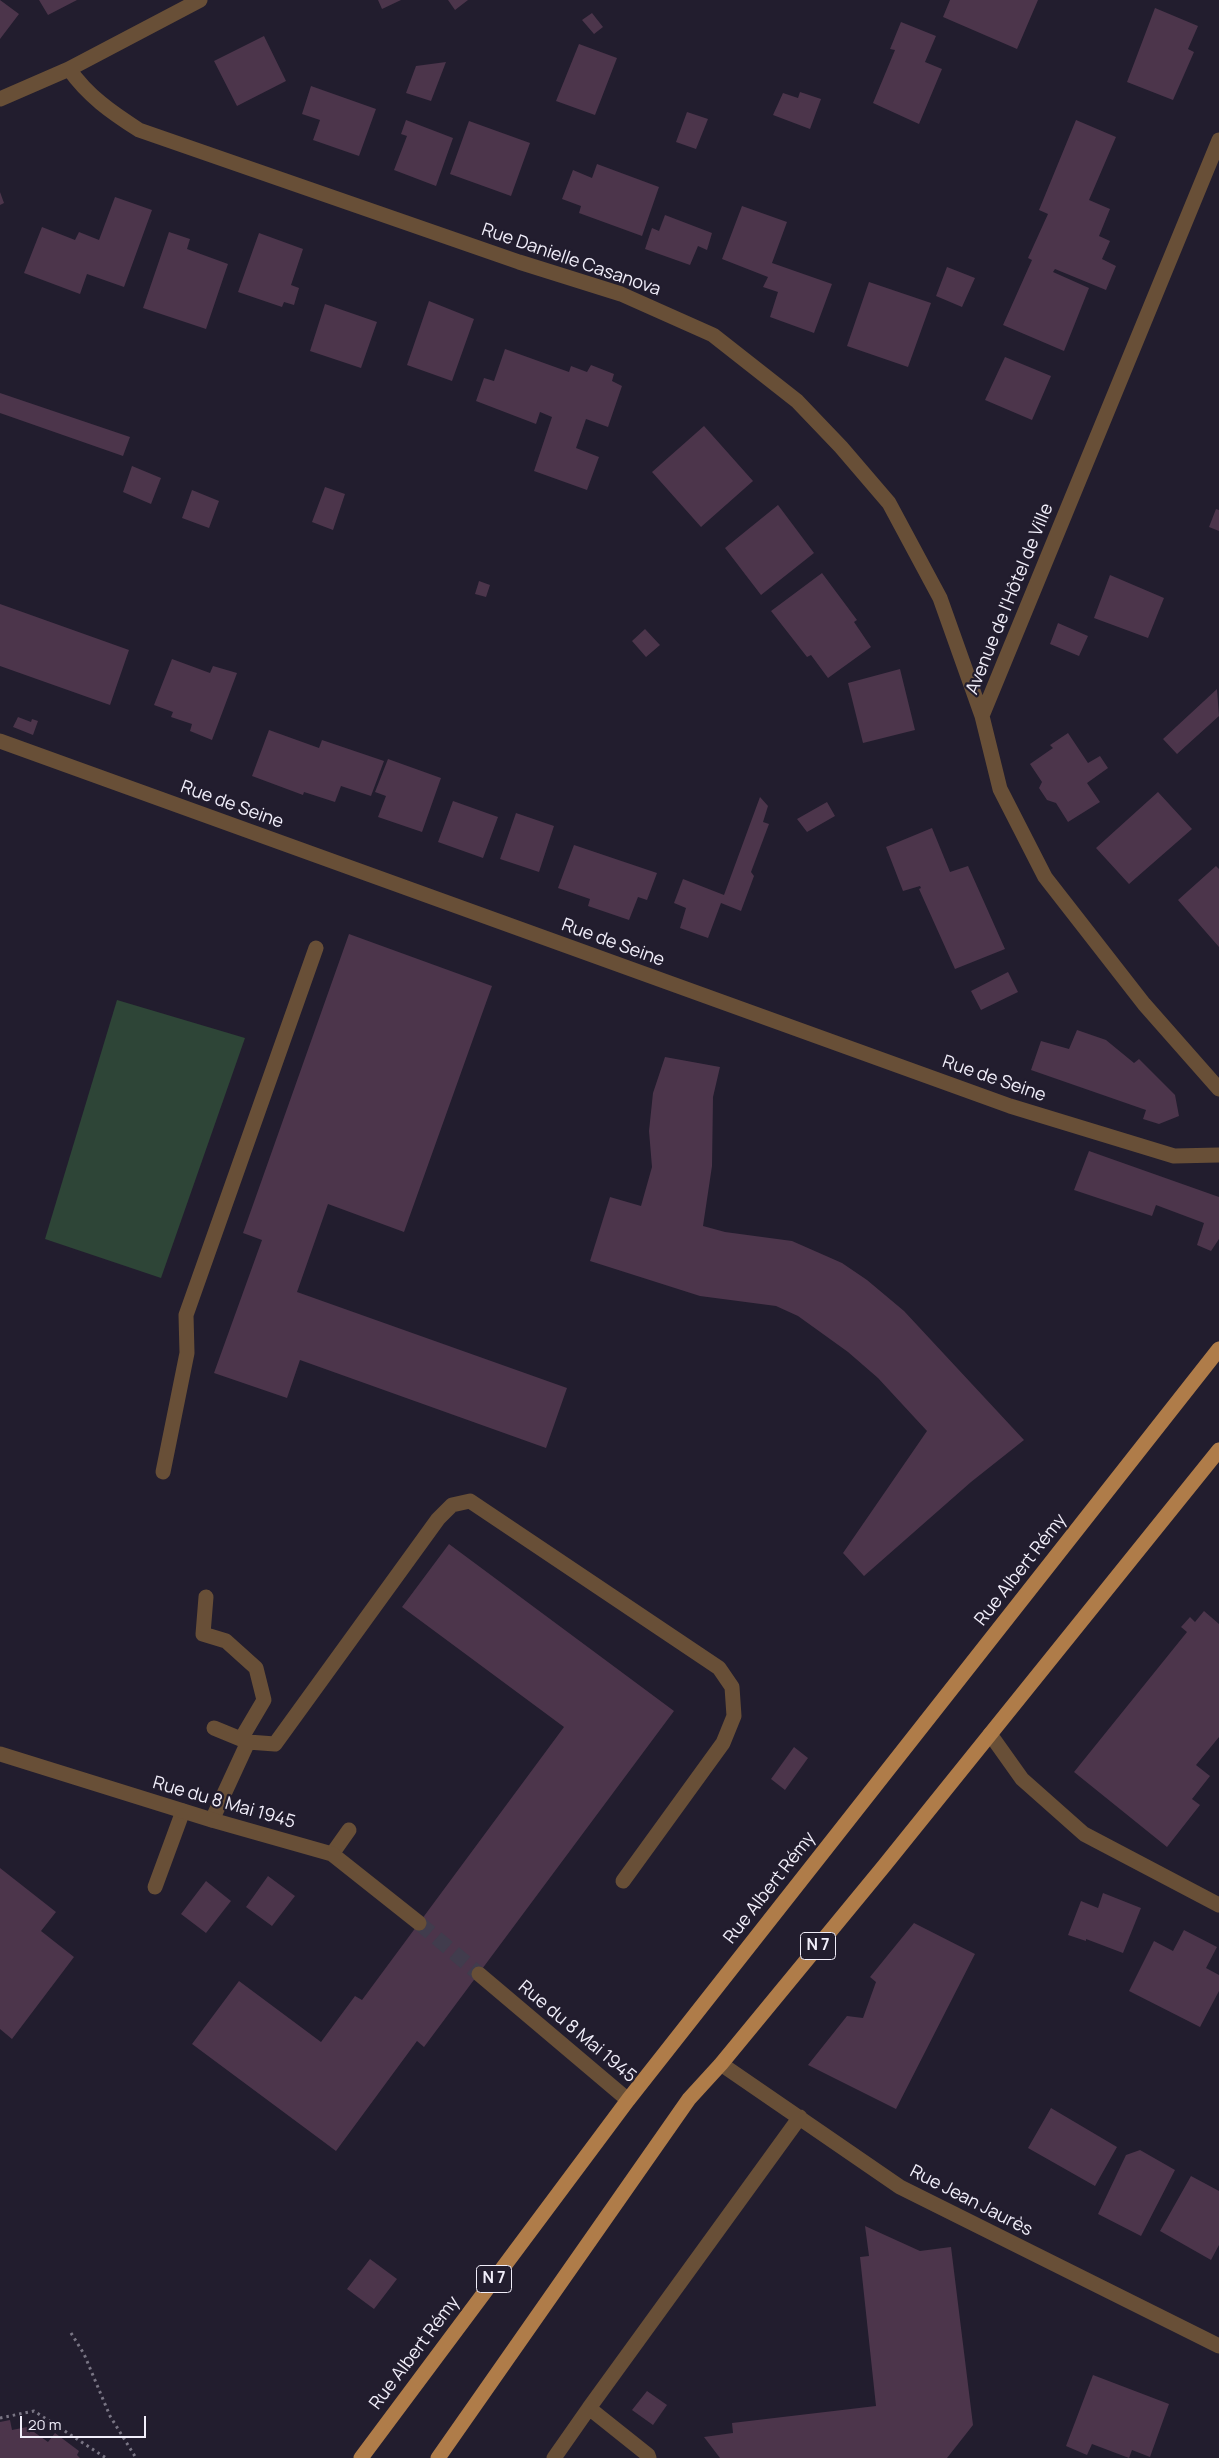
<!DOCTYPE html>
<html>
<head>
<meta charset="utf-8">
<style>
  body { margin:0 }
  #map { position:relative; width:1219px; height:2458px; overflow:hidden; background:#221d2e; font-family:Manrope,sans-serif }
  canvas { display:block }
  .scale { position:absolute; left:20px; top:2416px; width:126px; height:22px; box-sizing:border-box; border:2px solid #f1eefa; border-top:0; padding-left:6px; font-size:15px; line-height:18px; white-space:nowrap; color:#f1eefa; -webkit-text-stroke:4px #221d2e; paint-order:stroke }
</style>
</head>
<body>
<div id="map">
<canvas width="1219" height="2458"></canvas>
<div class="scale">20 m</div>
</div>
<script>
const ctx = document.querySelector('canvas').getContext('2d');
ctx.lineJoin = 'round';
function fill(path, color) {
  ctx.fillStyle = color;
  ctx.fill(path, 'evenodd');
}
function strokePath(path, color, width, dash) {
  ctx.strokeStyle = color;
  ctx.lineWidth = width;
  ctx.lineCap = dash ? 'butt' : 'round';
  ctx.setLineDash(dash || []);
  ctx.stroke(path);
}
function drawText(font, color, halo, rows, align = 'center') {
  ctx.font = font + ' Manrope,sans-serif';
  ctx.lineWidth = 4.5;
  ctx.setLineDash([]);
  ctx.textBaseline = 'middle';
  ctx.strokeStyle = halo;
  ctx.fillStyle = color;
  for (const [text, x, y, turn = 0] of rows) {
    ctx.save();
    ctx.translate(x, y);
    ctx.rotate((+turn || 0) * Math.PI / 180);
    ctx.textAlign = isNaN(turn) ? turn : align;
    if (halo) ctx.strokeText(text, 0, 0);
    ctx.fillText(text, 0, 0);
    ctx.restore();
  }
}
fill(new Path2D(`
  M 117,1000 L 245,1038 L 161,1278 L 45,1239 Z`), '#2e4537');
fill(new Path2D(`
  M 0,0 L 19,14 L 0,39 Z
  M 39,0 L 77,0 L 48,15 Z
  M 378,0 L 401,0 L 382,9 Z
  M 448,0 L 468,0 L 455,10 Z
  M 950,0 L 1038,0 L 1017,49 L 943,17 Z
  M 1155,8 L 1198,26 L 1188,49 L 1194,52 L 1173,100 L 1127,82 Z
  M 592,13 L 603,27 L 594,34 L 582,20 Z
  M 901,22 L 936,36 L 925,62 L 942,69 L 919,124 L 873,103 L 895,50 L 890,49 Z
  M 264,36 L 286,81 L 237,106 L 214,61 Z
  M 579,44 L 617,58 L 595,115 L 556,101 Z
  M 446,62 L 431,101 L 406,93 L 416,66 Z
  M 311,86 L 376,109 L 359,156 L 313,140 L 320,120 L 302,114 Z
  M 800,92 L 821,99 L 810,129 L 773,115 L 783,93 L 798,98 Z
  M 687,112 L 708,119 L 696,149 L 676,142 Z
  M 406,120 L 453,138 L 436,186 L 394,170 L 407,136 L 401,134 Z
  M 1076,120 L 1116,137 L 1089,200 L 1110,209 L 1099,236 L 1110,241 L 1102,259 L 1116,266 L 1106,290 L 1055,269 L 1053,272 L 1089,288 L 1064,351 L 1003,325 L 1032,260 L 1028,258 L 1048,214 L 1039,210 Z
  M 469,121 L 530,143 L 511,196 L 450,174 Z
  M 597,164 L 659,187 L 642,236 L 579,213 L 581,206 L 562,199 L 573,170 L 592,178 Z
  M 0,192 L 4,203 L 0,205 Z
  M 115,197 L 152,210 L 124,287 L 87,274 L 80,294 L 24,273 L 42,227 L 75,240 L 79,232 L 99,240 Z
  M 742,206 L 787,222 L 772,263 L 832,284 L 814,333 L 770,317 L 778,292 L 763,287 L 768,277 L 722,259 Z
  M 665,215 L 712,233 L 707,250 L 698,246 L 690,265 L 645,249 L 652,228 L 659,231 Z
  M 169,232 L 190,239 L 187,249 L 228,264 L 206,329 L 143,308 Z
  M 259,233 L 303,249 L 291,285 L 299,288 L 294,305 L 284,302 L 282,307 L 238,292 Z
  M 947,267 L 975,278 L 962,307 L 936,296 Z
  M 869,282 L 931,303 L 908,367 L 847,346 Z
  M 429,301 L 474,319 L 452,381 L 407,365 Z
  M 325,304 L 377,322 L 361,368 L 310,351 Z
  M 505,349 L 569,372 L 571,366 L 587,372 L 591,365 L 614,374 L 612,381 L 622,386 L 608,427 L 586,419 L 576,448 L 599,457 L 587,490 L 534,471 L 552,417 L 540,412 L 536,424 L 476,401 L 484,378 L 494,381 Z
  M 1005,357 L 1051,376 L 1032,420 L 985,400 Z
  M 0,393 L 130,437 L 123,456 L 0,413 Z
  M 704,426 L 753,481 L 701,527 L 652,472 Z
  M 132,466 L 161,478 L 151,504 L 123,492 Z
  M 325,487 L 345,494 L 333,530 L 312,522 Z
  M 192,490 L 219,501 L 209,528 L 182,518 Z
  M 778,505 L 814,553 L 761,595 L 725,548 Z
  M 1216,509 L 1219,510 L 1219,531 L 1209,527 Z
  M 822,573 L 857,620 L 854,622 L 871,647 L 828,678 L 811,655 L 807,657 L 771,611 Z
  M 1110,575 L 1164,598 L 1148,638 L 1094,618 Z
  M 479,581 L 490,585 L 486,597 L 475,594 Z
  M 0,604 L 129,650 L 110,705 L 0,666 Z
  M 1058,623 L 1088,636 L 1079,656 L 1050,644 Z
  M 645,629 L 660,645 L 646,657 L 632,641 Z
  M 172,659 L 210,673 L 213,666 L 237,673 L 212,740 L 190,731 L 192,724 L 171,717 L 173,712 L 154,705 Z
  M 900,669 L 915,730 L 863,743 L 848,683 Z
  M 1217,689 L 1219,716 L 1177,754 L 1163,739 Z
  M 18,717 L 31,722 L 32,719 L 38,721 L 33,735 L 13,727 Z
  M 269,730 L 319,748 L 322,740 L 384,761 L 371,796 L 341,786 L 335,802 L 304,792 L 303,795 L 252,776 Z
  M 1068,733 L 1088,763 L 1100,756 L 1108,768 L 1087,783 L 1100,802 L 1068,822 L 1056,803 L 1047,800 L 1039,788 L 1042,782 L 1030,764 L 1053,748 L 1050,745 Z
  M 388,759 L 441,778 L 422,832 L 378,817 L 386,796 L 375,792 Z
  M 1158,792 L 1192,829 L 1129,884 L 1096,848 Z
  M 760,797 L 768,806 L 763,822 L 769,824 L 751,872 L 754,876 L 741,911 L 721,903 L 708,938 L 680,928 L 686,908 L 674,903 L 683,879 L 724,895 Z
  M 453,801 L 498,817 L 483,858 L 438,842 Z
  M 827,802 L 835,816 L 807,832 L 797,819 Z
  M 516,813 L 554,826 L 539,872 L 500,859 Z
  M 932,828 L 950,872 L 968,866 L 1005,949 L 955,969 L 919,889 L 921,888 L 920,886 L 903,891 L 886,847 Z
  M 574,845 L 657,873 L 647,900 L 638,897 L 629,920 L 588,906 L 590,899 L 558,888 Z
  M 1216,866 L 1219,869 L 1219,947 L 1178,900 Z
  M 349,934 L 492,986 L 404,1232 L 328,1204 L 297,1292 L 567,1388 L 546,1448 L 300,1360 L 287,1398 L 214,1373 L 262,1240 L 243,1233 Z
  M 1008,972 L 1018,992 L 981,1010 L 971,991 Z
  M 1077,1030 L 1106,1040 L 1134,1063 L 1139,1059 L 1175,1095 L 1179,1116 L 1159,1124 L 1143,1119 L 1146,1110 L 1031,1070 L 1041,1041 L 1069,1049 Z
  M 665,1057 L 720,1067 L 713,1097 L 712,1166 L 703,1226 L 725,1232 L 792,1241 L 842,1263 L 867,1280 L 904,1311 L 1024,1440 L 971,1482 L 864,1576 L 843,1553 L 927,1431 L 878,1378 L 848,1352 L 798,1316 L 776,1306 L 700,1296 L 590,1261 L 610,1197 L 641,1206 L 652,1167 L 649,1131 L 653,1093 Z
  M 1089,1151 L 1219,1197 L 1219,1239 L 1211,1251 L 1197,1245 L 1204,1223 L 1156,1205 L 1152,1216 L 1074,1190 Z
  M 449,1544 L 674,1711 L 424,2047 L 417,2041 L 336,2151 L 192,2044 L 239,1981 L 321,2042 L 355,1996 L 362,2000 L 564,1727 L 402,1607 Z
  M 1204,1611 L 1219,1624 L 1219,1737 L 1196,1765 L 1210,1776 L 1192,1799 L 1200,1805 L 1167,1847 L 1074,1772 L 1187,1632 L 1181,1627 L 1190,1617 L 1195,1622 Z
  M 794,1747 L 808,1758 L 785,1790 L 771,1779 Z
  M 0,1868 L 56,1912 L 41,1931 L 74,1957 L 12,2039 L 0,2029 Z
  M 268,1876 L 295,1896 L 272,1926 L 246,1907 Z
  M 206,1881 L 231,1901 L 206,1933 L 181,1914 Z
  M 1103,1893 L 1141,1908 L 1123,1953 L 1086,1939 L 1086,1941 L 1068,1935 L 1081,1901 L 1098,1908 Z
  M 914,1923 L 975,1954 L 896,2109 L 808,2065 L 847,2016 L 863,2018 L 876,1982 L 870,1977 Z
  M 1184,1930 L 1217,1947 L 1206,1968 L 1219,1975 L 1219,1991 L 1200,2027 L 1129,1991 L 1154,1941 L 1173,1951 Z
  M 1051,2108 L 1117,2147 L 1095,2186 L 1028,2148 Z
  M 1140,2150 L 1175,2170 L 1141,2236 L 1098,2214 L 1126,2155 Z
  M 1191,2176 L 1219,2191 L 1219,2245 L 1211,2260 L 1160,2231 Z
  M 865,2226 L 920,2251 L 951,2247 L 973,2425 L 947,2458 L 720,2458 L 704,2437 L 733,2433 L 732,2423 L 876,2406 L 860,2257 L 869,2256 Z
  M 370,2259 L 397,2279 L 374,2309 L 347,2289 Z
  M 1093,2375 L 1169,2404 L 1150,2457 L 1132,2450 L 1129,2458 L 1092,2444 L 1087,2455 L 1066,2446 Z
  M 647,2391 L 667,2405 L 653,2425 L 632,2410 Z
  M 10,2420 L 12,2430 L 27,2427 L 48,2442 L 55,2433 L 79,2451 L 77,2455 L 80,2458 L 0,2458 L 0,2422 Z`), '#4c354b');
strokePath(new Path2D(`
  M 419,1923 L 479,1974`), '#413c4d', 15, [15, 8]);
strokePath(new Path2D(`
  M 71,2333 L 84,2354 L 110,2416 L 136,2458
  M 0,2418 L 34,2411 L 106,2458`), '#797584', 3, [2.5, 4]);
strokePath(new Path2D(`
  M 163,1472 L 187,1353 L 186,1315 L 316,948
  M 206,1597 L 203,1634 L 226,1641 L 256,1668 L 264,1700 L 241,1739
  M 214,1728 L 248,1742 L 275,1744 L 438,1519 L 452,1505 L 470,1501 L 719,1668 L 732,1687 L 734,1716 L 723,1743 L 623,1881
  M 212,1820 L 248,1742
  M 332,1854 L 349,1830
  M 155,1887 L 183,1811`), '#684f37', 15);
strokePath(new Path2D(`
  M 69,69 C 88,96 111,112 139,130 L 519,262 L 621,294 L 713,335 L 797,401 L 841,447 L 889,503 L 940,598 L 982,716
  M 0,99 L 69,69 L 200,0
  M 1219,140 L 982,716 L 1000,789 L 1045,877 L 1144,1004 L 1219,1089
  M 0,741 L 1010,1106 L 1174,1156 L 1219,1155
  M 990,1734 L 1022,1779 L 1084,1834 L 1219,1905
  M 0,1754 L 212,1820 L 332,1854 L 419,1923
  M 479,1974 L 628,2100
  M 721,2064 L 900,2187 L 1219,2346
  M 554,2458 L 589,2408
  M 649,2458 L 648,2455 L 589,2408 L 800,2117`), '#684f37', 15);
strokePath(new Path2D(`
  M 361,2458 L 628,2100 L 1219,1349
  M 438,2458 L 689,2099 L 721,2064 L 884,1866 L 1219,1450`), '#af7c49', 15);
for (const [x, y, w] of [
  [818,1946,35],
  [494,2279,35]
]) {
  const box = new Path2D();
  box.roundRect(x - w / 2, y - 13.5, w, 27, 4);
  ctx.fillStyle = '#221d2e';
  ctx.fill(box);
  strokePath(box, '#f1eefa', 1);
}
drawText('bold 16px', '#f1eefa', null, [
  ["N 7",818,1946],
  ["N 7",494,2279]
]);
drawText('18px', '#f1eefa', '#221d2e', [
  ["Rue Danielle Casanova",571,260,19],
  ["Avenue de l'Hôtel de Ville",1010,599,-68],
  ["Rue de Seine",232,805,20],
  ["Rue de Seine",613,943,20],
  ["Rue de Seine",994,1079,19],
  ["Rue Albert Rémy",1021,1570,-52],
  ["Rue du 8 Mai 1945",224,1803,16],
  ["Rue Albert Rémy",770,1888,-52],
  ["Rue du 8 Mai 1945",577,2032,40],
  ["Rue Jean Jaurès",971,2201,27],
  ["Rue Albert Rémy",415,2353,-53]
]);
</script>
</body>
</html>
